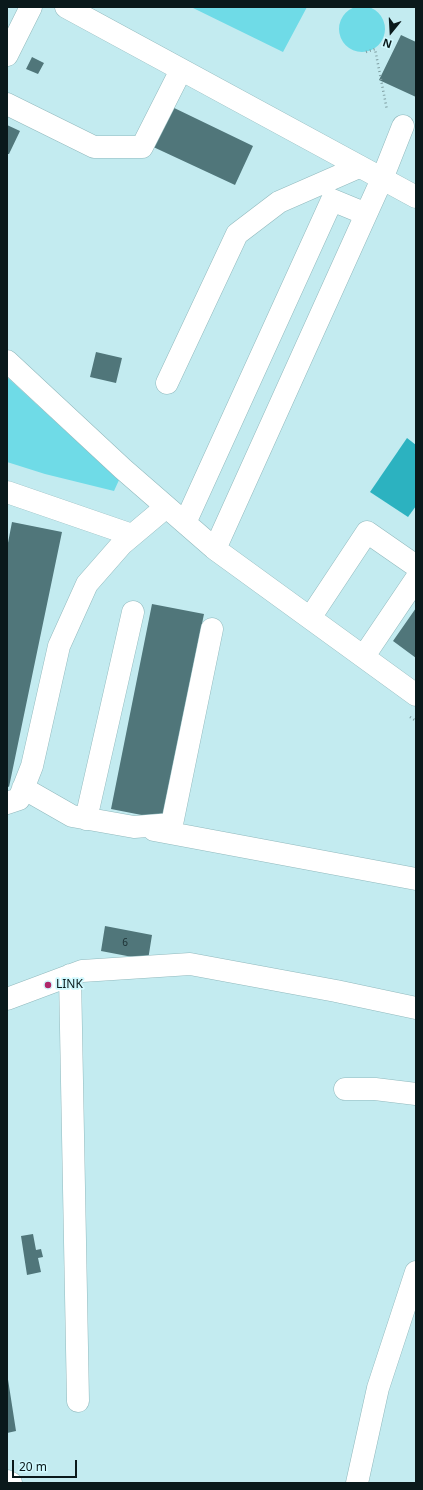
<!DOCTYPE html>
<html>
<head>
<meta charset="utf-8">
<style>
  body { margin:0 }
  #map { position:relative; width:423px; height:1490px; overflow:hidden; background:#c3ebf0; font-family:"Noto Sans",sans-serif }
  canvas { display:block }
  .frame { position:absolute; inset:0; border:8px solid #0a191b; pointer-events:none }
  .north { position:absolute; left:371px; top:12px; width:40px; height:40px; -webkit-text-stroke:3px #d0f9fe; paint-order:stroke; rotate:198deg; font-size:11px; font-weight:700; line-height:16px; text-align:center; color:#0a191b }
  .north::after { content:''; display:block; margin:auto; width:14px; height:18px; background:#0a191b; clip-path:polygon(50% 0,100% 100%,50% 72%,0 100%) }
  .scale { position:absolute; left:12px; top:1460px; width:65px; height:18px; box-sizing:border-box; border:2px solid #0a191b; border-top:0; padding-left:5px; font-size:12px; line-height:14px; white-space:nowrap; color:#0a191b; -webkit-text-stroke:3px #d0f9fe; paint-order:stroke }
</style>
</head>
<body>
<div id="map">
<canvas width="423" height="1490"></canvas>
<div class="frame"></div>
<div class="north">N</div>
<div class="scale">20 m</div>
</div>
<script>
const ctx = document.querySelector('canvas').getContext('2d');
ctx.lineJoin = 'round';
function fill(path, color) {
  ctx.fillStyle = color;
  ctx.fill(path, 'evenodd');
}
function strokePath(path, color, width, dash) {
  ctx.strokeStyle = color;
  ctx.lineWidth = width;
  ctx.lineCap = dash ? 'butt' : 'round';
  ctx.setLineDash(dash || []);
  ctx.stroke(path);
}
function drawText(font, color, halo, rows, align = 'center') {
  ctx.font = font + ' "Noto Sans",sans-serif';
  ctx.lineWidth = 3.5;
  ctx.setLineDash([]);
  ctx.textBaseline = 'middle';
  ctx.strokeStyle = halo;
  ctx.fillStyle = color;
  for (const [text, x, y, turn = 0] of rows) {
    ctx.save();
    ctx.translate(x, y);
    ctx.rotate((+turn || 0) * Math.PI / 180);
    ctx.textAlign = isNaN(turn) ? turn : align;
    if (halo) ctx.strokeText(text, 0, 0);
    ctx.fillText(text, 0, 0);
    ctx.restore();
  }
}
fill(new Path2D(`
  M339 29a23 23 0 1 1 46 0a23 23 0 1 1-46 0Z
  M 191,7 L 307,7 L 283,52 Z
  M 7,377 L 119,480 L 114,491 L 45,474 L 7,462 Z`), '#6fdbe7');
fill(new Path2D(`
  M 407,438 L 416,445 L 416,506 L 408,517 L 370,492 Z`), '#2cb2c0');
fill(new Path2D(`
  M 401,35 L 416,42 L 416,97 L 379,80 Z
  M 32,57 L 44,63 L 38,74 L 26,69 Z
  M 168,105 L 253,146 L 235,185 L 149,145 Z
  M 7,125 L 20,131 L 9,154 L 7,154 Z
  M 96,352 L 122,358 L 116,383 L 90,377 Z
  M 12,522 L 62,532 L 9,787 L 7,786 L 7,548 Z
  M 152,604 L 204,614 L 162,819 L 111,809 Z
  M 416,608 L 416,658 L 393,641 Z
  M 105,926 L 152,935 L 148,960 L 101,951 Z
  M 33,1234 L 36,1250 L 41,1249 L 43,1257 L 38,1258 L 41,1272 L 27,1275 L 21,1236 Z
  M 7,1373 L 16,1431 L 7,1433 Z`), '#50767a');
const minor = new Path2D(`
  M 66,7 L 416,197
  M 7,55 L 31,7
  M 7,104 L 94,147 L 142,147 L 181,70
  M 7,361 L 123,469 L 215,549 L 416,695
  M 167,383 L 237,234 L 279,202 L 359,167
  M 7,492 L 132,535
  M 185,523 L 332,200 L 366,214
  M 215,549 L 382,179 L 403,126
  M 310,618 L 367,532 L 416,566
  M 364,656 L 416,579
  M 23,788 L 72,816 L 134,827 L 172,824 L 212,629
  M 7,803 L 19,799 L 32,766 L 59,646 L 87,584 L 122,544 L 166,507
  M 86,819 L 133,612
  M 154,830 L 416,879
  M 70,975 L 78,1401
  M 7,999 L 82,971 L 190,964 L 336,991 L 416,1008
  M 345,1089 L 375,1089 L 416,1094
  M 7,1481 L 11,1483
  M 357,1483 L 378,1388 L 416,1272`);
strokePath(minor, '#91b9bd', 23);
strokePath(new Path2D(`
  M 366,52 L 375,49 L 387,110
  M 410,717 L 416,721`), '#7f9ea2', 2.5, [1, 3]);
strokePath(minor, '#fff', 22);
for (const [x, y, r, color] of [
  [48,985,4,"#af286b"]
]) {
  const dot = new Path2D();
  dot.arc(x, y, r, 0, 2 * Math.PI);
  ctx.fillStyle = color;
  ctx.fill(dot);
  strokePath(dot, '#d0f9fe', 1.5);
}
drawText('10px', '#1c3033', null, [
  ["6",125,943]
]);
drawText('12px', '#0a191b', '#d0f9fe', [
  ["LINK",56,985]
], 'left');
</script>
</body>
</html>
